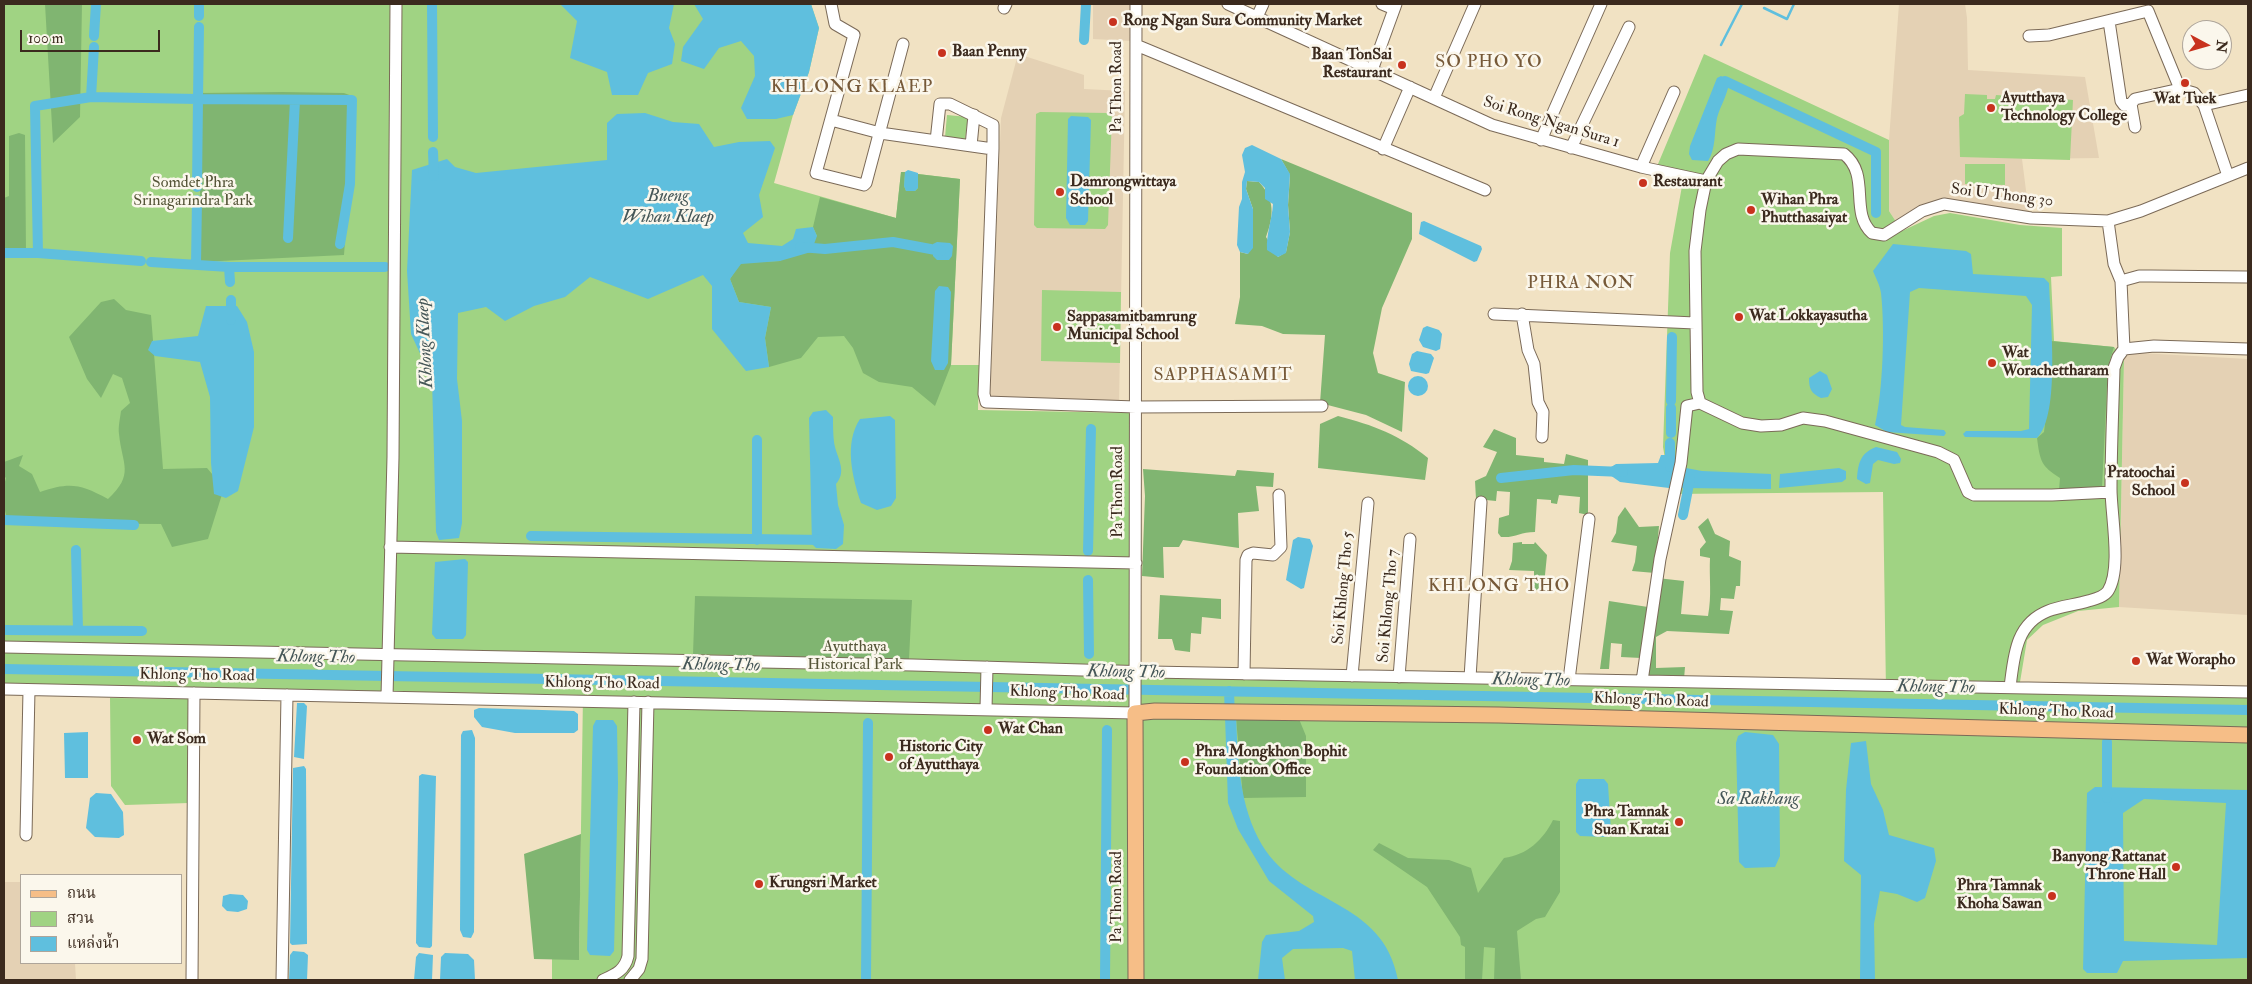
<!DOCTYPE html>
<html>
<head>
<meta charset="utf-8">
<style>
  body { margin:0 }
  #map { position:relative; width:2252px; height:984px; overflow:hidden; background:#f1e2c3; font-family:"IM FELL Double Pica","Noto Serif Thai",serif }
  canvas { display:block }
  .frame { position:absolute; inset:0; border:5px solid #3b2a1e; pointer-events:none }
  .legend { position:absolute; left:20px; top:874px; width:162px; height:90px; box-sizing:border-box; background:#fbf7ec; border:1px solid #aea59a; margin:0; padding:6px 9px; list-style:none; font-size:15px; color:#3b2a1e }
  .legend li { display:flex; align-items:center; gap:10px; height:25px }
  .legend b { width:25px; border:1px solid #aea59a }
  .north { position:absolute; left:2182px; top:20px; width:50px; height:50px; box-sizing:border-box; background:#fbf7ec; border:1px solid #aea59a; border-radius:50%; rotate:96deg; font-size:14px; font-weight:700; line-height:20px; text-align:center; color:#3b2a1e }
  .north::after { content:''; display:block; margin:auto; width:18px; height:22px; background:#c8321e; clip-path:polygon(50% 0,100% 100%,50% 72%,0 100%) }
  .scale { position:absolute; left:20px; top:30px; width:140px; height:22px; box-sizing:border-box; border:2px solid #3b2a1e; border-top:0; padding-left:6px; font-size:15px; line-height:18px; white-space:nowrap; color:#3b2a1e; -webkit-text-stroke:4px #fbf7ec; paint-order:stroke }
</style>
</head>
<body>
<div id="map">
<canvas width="2252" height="984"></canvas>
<div class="frame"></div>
<ul class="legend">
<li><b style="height:6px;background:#f6be87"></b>ถนน</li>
<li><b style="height:14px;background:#a0d383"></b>สวน</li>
<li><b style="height:14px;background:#5fbfde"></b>แหล่งน้ำ</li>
</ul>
<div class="north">N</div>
<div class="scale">100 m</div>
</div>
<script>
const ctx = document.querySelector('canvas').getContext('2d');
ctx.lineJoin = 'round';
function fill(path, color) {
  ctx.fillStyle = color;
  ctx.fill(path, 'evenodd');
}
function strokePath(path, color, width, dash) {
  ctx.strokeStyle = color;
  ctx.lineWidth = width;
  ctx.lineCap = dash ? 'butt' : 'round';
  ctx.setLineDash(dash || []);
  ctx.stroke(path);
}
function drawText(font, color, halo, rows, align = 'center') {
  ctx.font = font + ' "IM FELL Double Pica",serif';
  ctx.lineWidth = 5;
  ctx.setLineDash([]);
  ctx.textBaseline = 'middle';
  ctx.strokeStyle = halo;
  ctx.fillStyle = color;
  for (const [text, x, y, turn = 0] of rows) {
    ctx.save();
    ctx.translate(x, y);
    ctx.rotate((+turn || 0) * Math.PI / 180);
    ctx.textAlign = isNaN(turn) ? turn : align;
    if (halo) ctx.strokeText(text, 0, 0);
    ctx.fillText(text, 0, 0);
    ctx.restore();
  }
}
fill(new Path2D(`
  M 1093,4 L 1133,4 L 1132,41 L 1093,39 Z
  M 1899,4 L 1965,4 L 1967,18 L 1968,70 L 2085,77 L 2099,158 L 2022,159 L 2029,214 L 1968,201 L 1945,200 L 1896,222 L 1889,211 L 1889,140 Z
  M 1018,54 L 1084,75 L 1084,89 L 1125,91 L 1119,403 L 990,397 L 1001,118 Z
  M 2140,353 L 2248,359 L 2248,615 L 2119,607 L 2124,359 L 2128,355 Z
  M 4,882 L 21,882 L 21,963 L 75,963 L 76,980 L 4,980 Z`), '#e4d1b4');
fill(new Path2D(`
  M 4,4 L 811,4 L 819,28 L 809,72 L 793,115 L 774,183 L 896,218 L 901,172 L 960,179 L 951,365 L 979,365 L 978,410 L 1130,413 L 1130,676 L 1886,691 L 1883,492 L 1671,494 L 1663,447 L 1670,253 L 1682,186 L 1653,176 L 1704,54 L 1889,140 L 1889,211 L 1902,231 L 1934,216 L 1950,213 L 2020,225 L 2062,228 L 2062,276 L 2051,277 L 2054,341 L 2114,347 L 2124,359 L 2119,607 L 2078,611 L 2043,625 L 2027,640 L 2020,682 L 2248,696 L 2248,980 L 552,980 L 552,959 L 579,959 L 583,695 L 4,684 Z
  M 1965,94 L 1987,95 L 1987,99 L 1995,99 L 1996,95 L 2054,99 L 2055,102 L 2063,102 L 2063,99 L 2073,100 L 2070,160 L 1960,157 L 1959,117 L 1964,114 Z
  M 1040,112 L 1109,113 L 1112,115 L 1108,225 L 1105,229 L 1037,228 L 1034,225 L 1036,114 Z
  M 947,115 L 968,117 L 965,140 L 945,137 Z
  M 1965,164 L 2005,164 L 2005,185 L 1965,184 Z
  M 1042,290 L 1121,292 L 1120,363 L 1041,361 Z
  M 110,698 L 190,699 L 189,803 L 125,805 L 111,786 Z`), '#a0d383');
fill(new Path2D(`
  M 45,4 L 82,4 L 80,117 L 53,143 Z
  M 282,92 L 344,93 L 352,96 L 355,100 L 344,255 L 200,262 L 200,93 Z
  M 19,133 L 25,135 L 26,253 L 4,250 L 4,198 L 9,196 L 9,136 Z
  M 1281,159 L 1412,213 L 1412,239 L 1382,308 L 1373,353 L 1378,373 L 1405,382 L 1402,432 L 1366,415 L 1320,403 L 1325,335 L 1283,334 L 1262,326 L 1235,324 L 1240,297 L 1240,252 L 1248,254 L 1253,209 L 1246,189 L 1247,181 L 1259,182 C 1275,199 1274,216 1266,237 L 1278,257 L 1286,252 L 1290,232 L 1288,205 L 1290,175 Z
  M 901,172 L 905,172 L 904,186 L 906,191 L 915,191 L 918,188 L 918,174 L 960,179 L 951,365 L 935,406 L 912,387 L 879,382 L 863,373 L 853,348 L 844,336 L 818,337 L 801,358 L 769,367 L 765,338 L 771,307 L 739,302 L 730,279 L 740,263 L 780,261 L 817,236 L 813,227 L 820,197 L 896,218 Z
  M 114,299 L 126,310 L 151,315 L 163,469 L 207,468 L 224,488 L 208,539 L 172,547 L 161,524 L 8,523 C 4,508 1,493 6,478 L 4,476 L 4,462 L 23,455 L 19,466 L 32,474 L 40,492 C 70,482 80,484 108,499 C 135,474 122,465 119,434 C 118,427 120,419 121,411 L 130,403 L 122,378 L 113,374 L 101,398 L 87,379 L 69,337 L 101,302 Z
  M 2051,341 L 2114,347 L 2109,363 L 2107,384 L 2102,488 L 2059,490 L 2060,478 C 2041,466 2040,461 2037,438 L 2044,432 L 2052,365 Z
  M 1338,416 C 1373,425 1400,435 1428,458 L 1425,480 L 1318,468 L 1320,424 Z
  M 1494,429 L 1516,438 L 1516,455 L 1544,458 L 1544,462 L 1564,464 L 1566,454 L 1588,460 L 1588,515 L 1579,513 L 1580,497 L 1559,495 L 1557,504 L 1551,503 L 1551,500 L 1537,499 L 1535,532 C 1520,532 1516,538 1501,537 L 1498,533 L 1499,518 L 1509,515 L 1510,492 L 1497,491 L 1496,501 L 1476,499 L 1475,481 L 1486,476 L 1497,452 L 1483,447 Z
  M 1143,469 L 1235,476 L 1237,470 L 1274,473 L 1273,487 L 1256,486 L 1259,511 L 1238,513 L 1239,548 L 1183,540 L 1179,547 L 1163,547 L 1164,578 L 1142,576 L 1145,496 Z
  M 1625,507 L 1639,527 L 1659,526 L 1655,573 L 1632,571 L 1635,562 L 1637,546 L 1611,542 L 1616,533 L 1618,517 Z
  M 1708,518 L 1715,534 L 1730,541 L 1729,556 L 1741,561 L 1740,586 L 1736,586 L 1734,599 L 1721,598 L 1720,610 L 1733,611 L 1729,634 L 1667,631 L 1656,637 L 1656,668 L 1685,667 L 1684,679 L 1645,675 L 1657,578 L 1684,581 L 1681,614 L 1708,616 C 1712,595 1709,578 1710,558 L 1700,556 L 1700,549 L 1706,542 L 1698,527 Z
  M 1522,542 L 1522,544 L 1534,544 L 1535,542 L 1547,555 L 1544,585 L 1534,592 L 1534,571 L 1509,570 L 1512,561 L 1513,543 Z
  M 1160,595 L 1221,599 L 1221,619 L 1202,617 L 1201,634 L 1191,633 L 1190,652 L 1175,650 L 1172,639 L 1158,639 Z
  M 695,596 L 912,600 L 909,659 L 693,654 Z
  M 1609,601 L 1648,607 L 1641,658 L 1621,657 L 1622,644 L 1611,643 L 1609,669 L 1600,669 Z
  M 1236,718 L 1299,719 L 1306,736 L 1306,797 L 1243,798 Z
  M 1553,820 L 1560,821 L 1560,892 L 1545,917 L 1536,919 L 1517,931 L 1521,980 L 1494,980 L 1495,948 L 1484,947 L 1482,980 L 1465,980 L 1465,947 L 1461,945 L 1460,937 L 1427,887 L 1373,850 L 1379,843 L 1408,858 L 1449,860 L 1471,868 L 1478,893 L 1504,858 C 1527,855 1543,840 1553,820 Z
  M 581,834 L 579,960 L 534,959 L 524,854 Z`), '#80b571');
fill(new Path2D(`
  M 560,4 L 674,4 L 669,28 L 675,44 L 672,64 L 648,73 L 638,95 L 612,95 L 607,72 L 570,58 L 577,21 Z
  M 694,4 L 811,4 L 819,28 L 809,72 L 793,115 L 776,119 L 747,119 L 741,108 L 755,76 L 754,56 L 741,41 L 719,48 L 704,69 L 681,61 L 683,47 L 703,19 Z
  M 1721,76 L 1729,80 C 1729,93 1720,106 1717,118 C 1714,133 1716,149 1708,161 L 1692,160 L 1689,154 L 1690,146 L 1717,78 Z
  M 645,113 L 673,122 L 699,124 L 714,147 L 739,142 L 770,141 L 775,148 L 759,195 L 763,217 L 743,233 L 748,243 L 782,246 L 793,239 L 796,229 L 813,227 L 817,236 L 811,252 L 780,261 L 741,264 L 730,279 L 739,302 L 771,307 L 765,338 L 769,367 L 746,371 L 712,329 L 712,286 L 703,275 L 648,299 L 590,277 L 565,297 L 534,306 L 505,321 L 486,307 L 458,313 L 457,379 L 462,421 L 462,523 L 459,538 L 439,540 L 436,532 L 432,379 L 411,334 L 407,271 L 412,170 L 447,159 L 455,167 L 476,173 L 607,160 L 607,123 L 617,114 Z
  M 1071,116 L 1088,117 L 1091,120 L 1088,221 L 1085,225 L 1070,225 L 1066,218 L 1068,119 Z
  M 1252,145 L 1281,159 L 1290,174 L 1288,205 L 1290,232 L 1286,253 L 1278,257 L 1267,250 C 1266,234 1272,220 1273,204 L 1265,199 L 1265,188 L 1259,182 L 1247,181 L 1246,189 L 1253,209 L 1253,248 L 1248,254 L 1240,252 L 1237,245 L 1239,207 L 1242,199 L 1242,182 L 1245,172 L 1242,155 L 1245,148 Z
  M 908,170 L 918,173 L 918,188 L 915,191 L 906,191 L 904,186 L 905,172 Z
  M 1424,221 L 1481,246 L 1482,249 L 1477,261 L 1474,262 L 1419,234 L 1421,222 Z
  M 937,242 L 950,243 L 953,246 L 952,256 L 949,260 L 937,260 L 933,256 L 933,244 Z
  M 1893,244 L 1966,251 L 1971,254 L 1973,274 L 2044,278 L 2049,283 C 2050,317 2061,415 2037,438 L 1965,437 L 1963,434 L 1966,431 L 2021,431 L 2029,429 L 2032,305 L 2026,296 L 1919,288 L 1910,292 L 1901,425 L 1905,427 L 1944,430 L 1946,433 L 1944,436 L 1887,432 L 1875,425 C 1883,390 1885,329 1881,293 C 1880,286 1876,278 1873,271 Z
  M 939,286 L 948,287 L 951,292 L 948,363 L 944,370 L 935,370 L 931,361 L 935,291 Z
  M 206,306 L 237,306 L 247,322 L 254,352 L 254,427 L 238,491 L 226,498 L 214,494 L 211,463 L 210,397 L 200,362 L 155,356 L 148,350 L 152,341 L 198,336 Z
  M 1427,326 L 1439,330 L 1442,334 L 1440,349 L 1436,351 L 1423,347 L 1419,340 L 1423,328 Z
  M 1417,351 L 1431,354 L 1434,358 L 1429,373 L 1426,374 L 1411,371 L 1409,364 L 1412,354 Z
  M 1820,371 L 1827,375 L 1832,389 L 1828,397 L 1821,398 C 1811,393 1809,389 1809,378 Z
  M1408 386a10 10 0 1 1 20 0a10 10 0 1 1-20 0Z
  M 826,410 L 833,417 C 833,425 833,434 834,442 C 836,457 848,470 836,484 L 838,505 L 844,525 L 843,544 L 836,549 L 816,548 L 812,544 L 809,418 L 813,412 Z
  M 890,416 L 895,420 L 896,498 L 891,506 L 877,510 L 861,503 C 852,477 844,443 860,419 Z
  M 1876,447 L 1897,452 L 1901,459 L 1900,463 L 1894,464 L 1878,460 L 1873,464 L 1870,483 L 1866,484 L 1857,479 C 1858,464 1860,453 1876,447 Z
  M 1661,455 L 1671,455 C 1675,465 1676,480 1669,488 L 1620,482 L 1610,475 L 1611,467 L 1616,464 L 1658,463 Z
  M 1686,468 L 1702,471 L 1771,474 L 1771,489 L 1682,488 Z
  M 1839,468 L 1846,471 L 1846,479 L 1842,482 L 1779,488 L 1780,474 Z
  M 1298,537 L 1310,539 L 1313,546 L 1304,588 L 1301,589 L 1286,580 L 1293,540 Z
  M 465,559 L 468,562 L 466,635 L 463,639 L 436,639 L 432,634 L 435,562 Z
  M 297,703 L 304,703 L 307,706 L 304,759 L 294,757 Z
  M 479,708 L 574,711 L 578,714 L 578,730 L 574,733 L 515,733 L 482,727 L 474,717 L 474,710 Z
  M 1225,716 L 1236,716 C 1238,760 1239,806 1262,845 C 1299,906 1383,898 1398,980 L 1355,980 L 1352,951 L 1343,948 L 1293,949 L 1282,958 L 1285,980 L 1258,980 L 1262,942 L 1266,935 L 1299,931 L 1314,922 L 1313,916 L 1269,881 L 1238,829 L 1228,803 Z
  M 596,720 L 613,720 L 617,726 L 618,784 L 614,951 L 610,956 L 590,955 L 587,950 L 593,726 Z
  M 472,730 L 475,738 L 474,932 L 471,938 L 463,937 L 460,930 L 461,735 L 463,731 Z
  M 88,732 L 88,778 L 65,778 L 64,733 Z
  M 1745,732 L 1773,735 L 1779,744 L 1780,856 L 1775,867 L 1745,868 L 1739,862 L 1736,743 L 1738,736 Z
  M 1866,741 L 1871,784 L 1883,810 L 1889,835 L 1934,848 L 1936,861 L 1925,898 L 1917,902 L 1897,894 L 1880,891 L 1874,924 L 1875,980 L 1860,980 L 1861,875 L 1844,861 L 1846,790 L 1851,743 Z
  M 304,766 L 306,769 L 307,944 L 292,945 L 290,943 L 293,768 Z
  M 422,774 L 436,776 L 432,946 L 430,948 L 419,947 L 416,943 L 419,776 Z
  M 1579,779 L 1604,779 L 1608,784 L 1611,832 L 1606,837 L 1580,836 L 1576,832 L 1576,784 Z
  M 2095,787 L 2248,790 L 2248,958 L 2123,961 L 2117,973 L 2087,973 L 2083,969 L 2087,793 ZM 2144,799 L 2226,803 L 2217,945 L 2124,941 L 2123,813 Z
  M 96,793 L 111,794 L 123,812 L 124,835 L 119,838 L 95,837 L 86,828 L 90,798 Z
  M 230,894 L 243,895 L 248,901 L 247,909 L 238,912 L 227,911 L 222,906 L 223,896 Z
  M 293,951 L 304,952 L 308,955 L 307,980 L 289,980 L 290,955 Z
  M 419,953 L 433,955 L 432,980 L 414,980 L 416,957 Z
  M 445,953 L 468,954 L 474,960 L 475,980 L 440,980 L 441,957 Z`), '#5fbfde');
strokePath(new Path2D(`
  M 1764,8 L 1787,19 L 1794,4
  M 1721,45 L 1742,4`), '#5fbfde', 2.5);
strokePath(new Path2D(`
  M 432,4 L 433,137
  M 199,16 L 199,4
  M 94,36 L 96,4
  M 1084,40 L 1086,4
  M 94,47 L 91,97 L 35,106 L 38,253 L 141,261
  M 1721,90 L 1725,81 L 1876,152 L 1876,213
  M 91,97 L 198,99 L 199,27
  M 433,152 L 434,176
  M 197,187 L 198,99 L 352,100 L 350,184 L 340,244
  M 288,238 L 295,100
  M 800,247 L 825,249 L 893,242 L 941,251
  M 4,253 L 38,253
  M 151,262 L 229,267 L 385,267
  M 196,265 L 197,200
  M 229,267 L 230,282
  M 231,300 L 231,320
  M 1671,401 L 1672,337
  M 1671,433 L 1671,408
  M 757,440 L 757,540
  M 1670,467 L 1670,443
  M 1501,478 L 1574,470 L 1623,472
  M 1683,515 L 1690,479
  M 4,520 L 134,525
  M 531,536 L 825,540
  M 76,550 L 78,630
  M 1088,551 L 1091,429
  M 1088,580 L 1089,654
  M 4,630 L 142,631
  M 4,669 L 2248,710
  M 1229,691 L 1230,718
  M 2107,798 L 2107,742
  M 866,980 L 868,723
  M 1105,980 L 1107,730`), '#5fbfde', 10);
const minor = new Path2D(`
  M 831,4 L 835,24 L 854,35 L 816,173 L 864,185 L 866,183 L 903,44
  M 1228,4 L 1492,125 L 1641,167 L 1706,181
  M 1382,4 L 1394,9
  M 1004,8 L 1006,4
  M 1257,17 L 1263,4
  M 2109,21 L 2121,101 L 2124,105 L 2131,104
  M 2029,36 L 2049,35 L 2148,11 L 2180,89 L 2194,93 L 2204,105 L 2248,95
  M 1136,45 L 1485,190
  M 1372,70 L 1396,4
  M 1434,98 L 1475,4
  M 2204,105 L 2228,176
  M 831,120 L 880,133 L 993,149 L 984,394 L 986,402 L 1136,407 L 1322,406
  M 2135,127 L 2131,104 L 2135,99 L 2180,89
  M 1541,140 L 1601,4
  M 936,141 L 940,104 L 950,104 L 993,125 L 993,149
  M 971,146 L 974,115
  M 1571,148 L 1629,27
  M 1383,149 L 1410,87
  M 1641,167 L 1674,92
  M 2108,221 L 2114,264 L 2121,281 L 2124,349
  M 2121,281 L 2139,276 L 2151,276 L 2248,277
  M 1494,314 L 1695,323
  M 1522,314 L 1528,350 L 1534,364 L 1538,402 L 1543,412 L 1542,437
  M 2111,492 L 2052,495 L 1974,495 L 1968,492 L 1954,460 L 1938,452 L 1825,421 L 1803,418 L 1781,425 L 1761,426 L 1742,423 L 1700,403 L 1697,392 L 1695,251 L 1700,210 L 1706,181 L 1718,161 L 1726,154 L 1738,149 L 1844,154 C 1871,175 1849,212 1872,233 L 1884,235 L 1922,211 L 1944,204 L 2031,218 L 2108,221 L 2141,211 L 2248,168
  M 390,547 L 1136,563
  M 4,647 L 913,665 L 1150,672 L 2248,692
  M 1244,674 L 1246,560 L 1248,555 L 1253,553 L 1273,555 L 1281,547 L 1279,495
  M 1352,676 L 1368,503
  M 1399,677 L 1410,539
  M 1470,678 L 1481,502
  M 1569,680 L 1589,519
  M 1642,681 L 1660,559 L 1681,463 L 1687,406 L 1700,403
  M 2010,687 C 2014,657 2015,624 2048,611 C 2060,606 2075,605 2088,601 C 2095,599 2104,597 2108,591 C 2122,569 2111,515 2111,489 C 2111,449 2113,408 2114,368 L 2118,357 L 2124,349 L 2154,346 L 2248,349
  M 4,689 L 1135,713 L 1136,4
  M 387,697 L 393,457 L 396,4
  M 986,709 L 987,667
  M 26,835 L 29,690
  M 192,980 L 194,693
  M 282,980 L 287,695
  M 603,980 C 616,974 625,970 628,956 L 634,702
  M 630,980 L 639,969 L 642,959 L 648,702`);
const major = new Path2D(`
  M 1136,980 L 1135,713 L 1155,711 L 1499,715 L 2248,735`);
strokePath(minor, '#7b6a58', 13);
strokePath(major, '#7b6a58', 17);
strokePath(minor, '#fff', 11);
strokePath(major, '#f6be87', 15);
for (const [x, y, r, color] of [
  [1113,22,5,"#c8321e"],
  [942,53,5,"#c8321e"],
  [1402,65,5,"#c8321e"],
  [2185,83,5,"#c8321e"],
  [1991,108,5,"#c8321e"],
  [1643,183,5,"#c8321e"],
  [1060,192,5,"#c8321e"],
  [1751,210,5,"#c8321e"],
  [1739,317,5,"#c8321e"],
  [1057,327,5,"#c8321e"],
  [1992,363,5,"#c8321e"],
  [2185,483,5,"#c8321e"],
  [2136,661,5,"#c8321e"],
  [988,730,5,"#c8321e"],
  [137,740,5,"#c8321e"],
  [889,757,5,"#c8321e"],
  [1185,762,5,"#c8321e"],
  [1679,822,5,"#c8321e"],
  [2176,867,5,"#c8321e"],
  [759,884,5,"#c8321e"],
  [2052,896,5,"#c8321e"]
]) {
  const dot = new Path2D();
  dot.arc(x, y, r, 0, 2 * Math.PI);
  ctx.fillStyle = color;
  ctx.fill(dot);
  strokePath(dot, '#fbf7ec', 2);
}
drawText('bold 16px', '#3b2a1e', '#fbf7ec', [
  ["Rong Ngan Sura Community Market",1123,22],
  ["Baan Penny",952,53],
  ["Baan TonSai",1392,56,"right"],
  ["Restaurant",1392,74,"right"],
  ["Ayutthaya",2001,99],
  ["Technology College",2001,117],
  ["Wat Tuek",2185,100,"center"],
  ["Damrongwittaya",1070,183],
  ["School",1070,201],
  ["Restaurant",1653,183],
  ["Wihan Phra",1761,201],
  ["Phutthasaiyat",1761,219],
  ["Wat Lokkayasutha",1749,317],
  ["Sappasamitbamrung",1067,318],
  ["Municipal School",1067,336],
  ["Wat",2002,354],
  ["Worachettharam",2002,372],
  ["Pratoochai",2175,474,"right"],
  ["School",2175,492,"right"],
  ["Wat Worapho",2146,661],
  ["Wat Chan",998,730],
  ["Wat Som",147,740],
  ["Historic City",899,748],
  ["of Ayutthaya",899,766],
  ["Phra Mongkhon Bophit",1195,753],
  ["Foundation Office",1195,771],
  ["Phra Tamnak",1669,813,"right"],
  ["Suan Kratai",1669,831,"right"],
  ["Banyong Rattanat",2166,858,"right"],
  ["Throne Hall",2166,876,"right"],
  ["Krungsri Market",769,884],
  ["Phra Tamnak",2042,887,"right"],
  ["Khoha Sawan",2042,905,"right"]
], 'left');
drawText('16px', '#3b2a1e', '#fbf7ec', [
  ["Pa Thon Road",1118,87,-90],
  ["Soi Rong Ngan Sura 1",1551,123,17],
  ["Soi U Thong 30",2002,196,7],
  ["Pa Thon Road",1119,492,-90],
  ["Soi Khlong Tho 5",1344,588,-85],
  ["Soi Khlong Tho 7",1389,606,-85],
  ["Khlong Tho Road",197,676,1],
  ["Khlong Tho Road",602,684,1],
  ["Khlong Tho Road",1067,694,2],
  ["Khlong Tho Road",1651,701,2],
  ["Khlong Tho Road",2056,712,2],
  ["Pa Thon Road",1118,897,-90]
]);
drawText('16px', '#545437', '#fbf7ec', [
  ["Somdet Phra",193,184],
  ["Srinagarindra Park",193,202],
  ["Ayutthaya",855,648],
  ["Historical Park",855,666]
]);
ctx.letterSpacing = '1px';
drawText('18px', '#765938', '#fbf7ec', [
  ["SO PHO YO",1489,63],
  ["KHLONG KLAEP",852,88],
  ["PHRA NON",1581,284],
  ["SAPPHASAMIT",1223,376],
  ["KHLONG THO",1499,587]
]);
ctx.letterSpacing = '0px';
drawText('italic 18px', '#465758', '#fbf7ec', [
  ["Bueng",668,197],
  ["Wihan Klaep",668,218],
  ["Khlong Klaep",426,343,-93],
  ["Khlong Tho",316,658,1],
  ["Khlong Tho",721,666,1],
  ["Khlong Tho",1126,673,1],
  ["Khlong Tho",1531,681,1],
  ["Khlong Tho",1936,688,1],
  ["Sa Rakhang",1758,800]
]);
</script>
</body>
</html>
